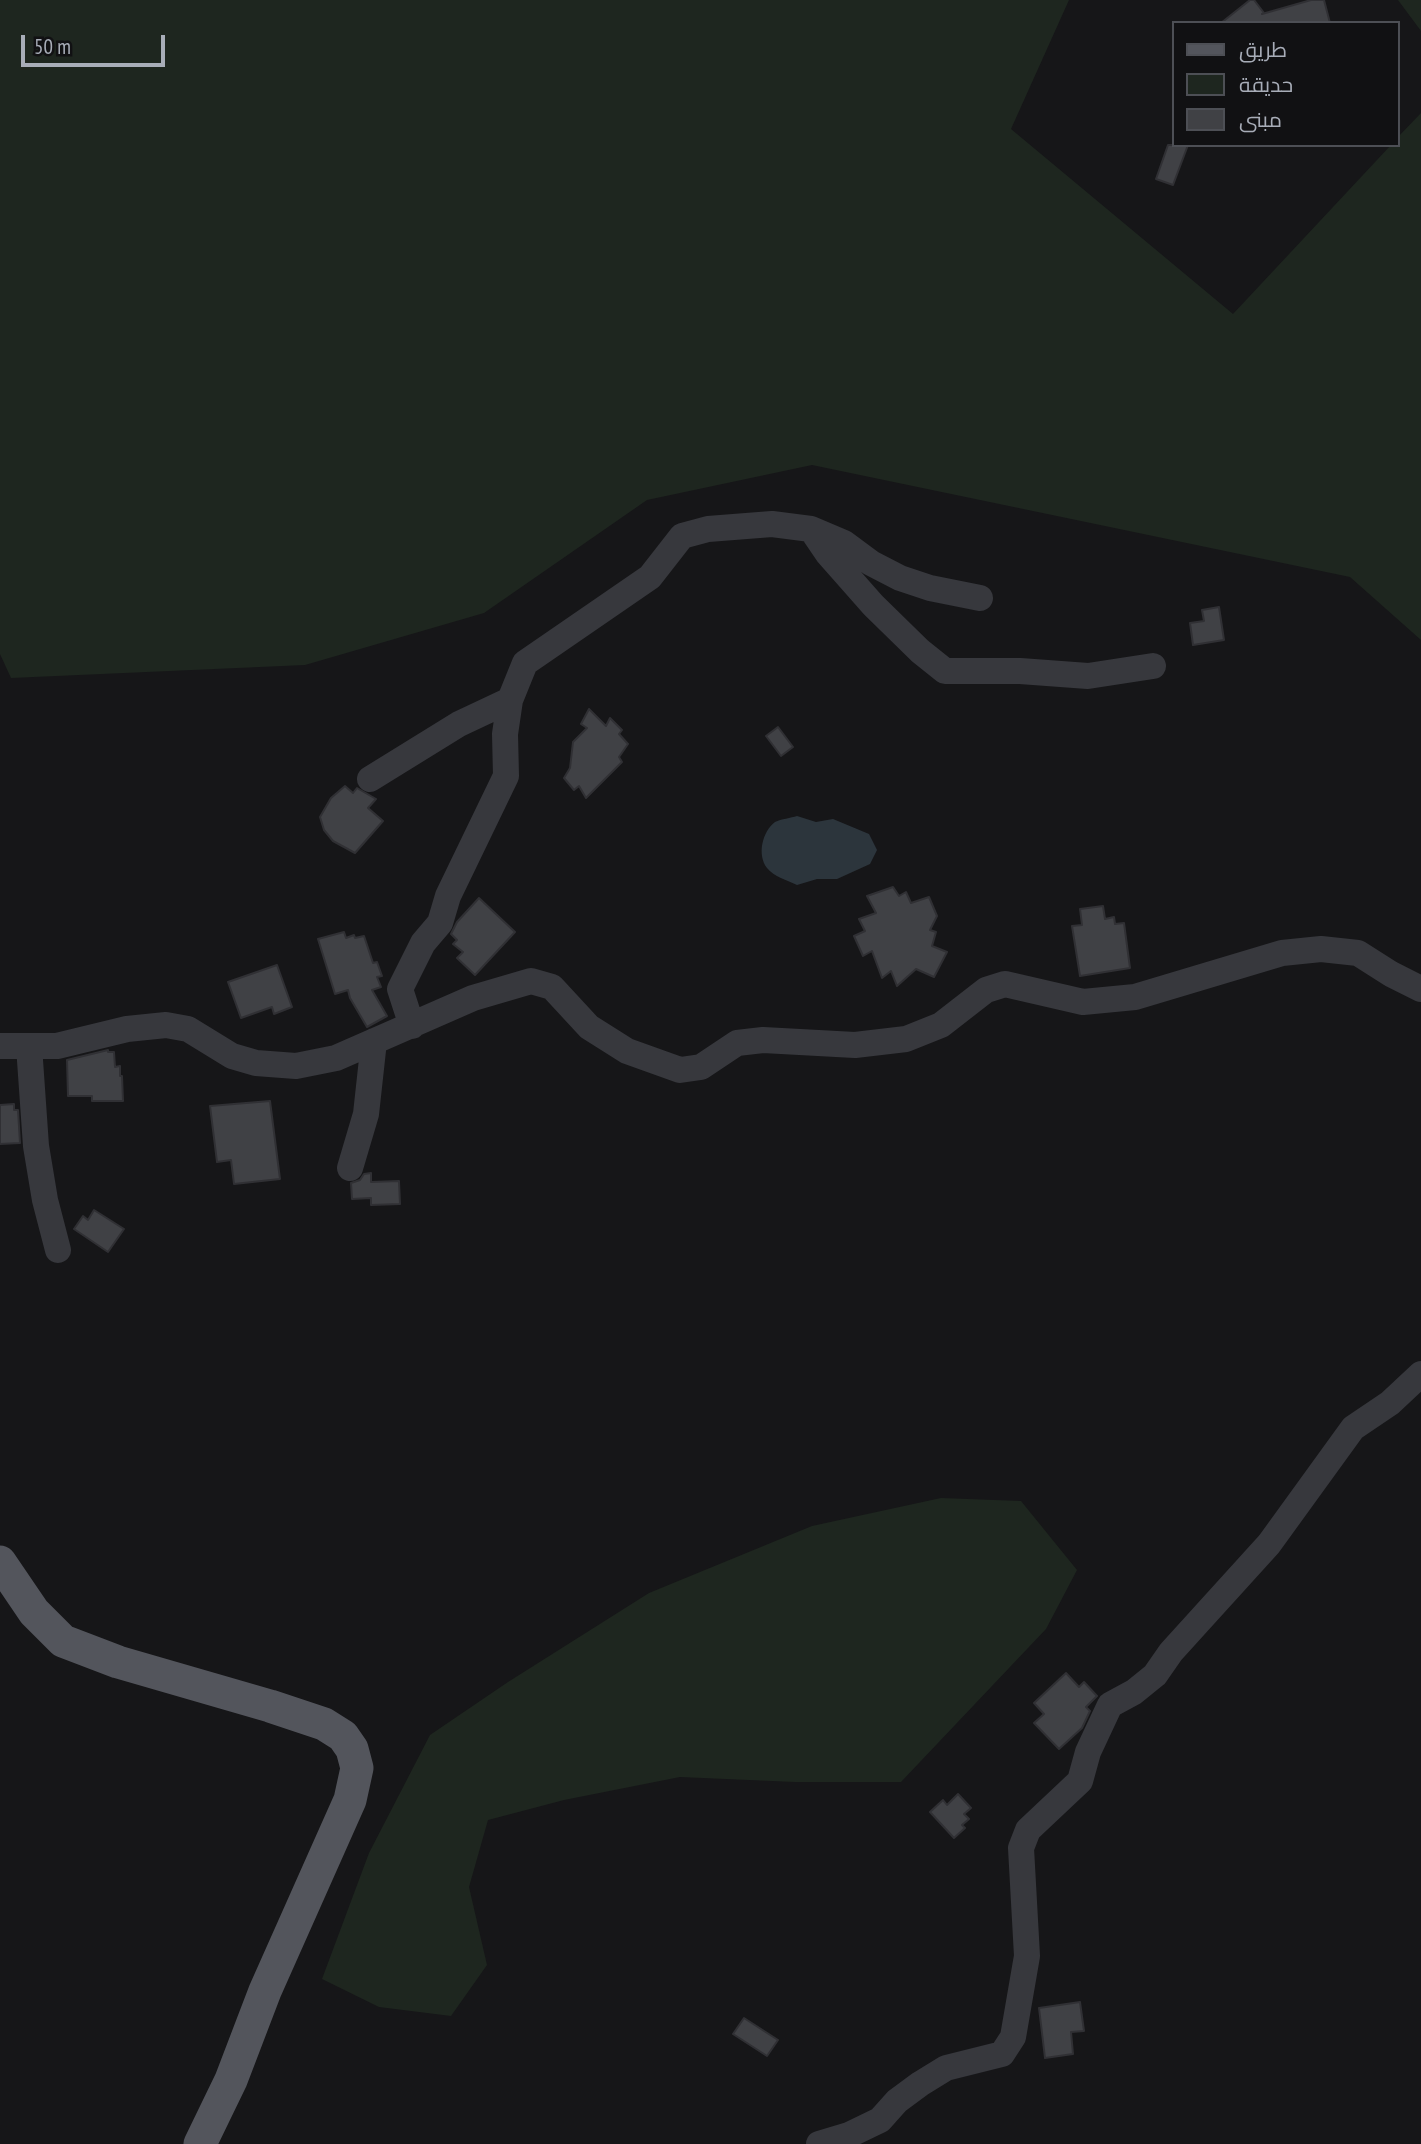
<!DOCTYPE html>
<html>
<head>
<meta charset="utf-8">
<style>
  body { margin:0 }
  #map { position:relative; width:1421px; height:2144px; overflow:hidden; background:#161618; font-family:"PT Sans Narrow",Cairo,sans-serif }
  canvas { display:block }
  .legend { position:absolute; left:1172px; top:21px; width:228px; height:126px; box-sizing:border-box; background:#111113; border:2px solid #4d4f55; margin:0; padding:9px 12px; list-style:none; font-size:21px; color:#a8adb8 }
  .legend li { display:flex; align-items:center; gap:14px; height:35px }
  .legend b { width:35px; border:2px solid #4d4f55 }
  .scale { position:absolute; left:21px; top:35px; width:144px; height:32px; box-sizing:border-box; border:4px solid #a8adb8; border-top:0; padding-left:9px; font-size:21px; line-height:24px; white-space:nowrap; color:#a8adb8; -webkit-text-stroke:5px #111113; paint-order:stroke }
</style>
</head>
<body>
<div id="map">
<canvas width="1421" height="2144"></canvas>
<ul class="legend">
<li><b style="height:9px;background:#53555c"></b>طريق</li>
<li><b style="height:19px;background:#1e261f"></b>حديقة</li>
<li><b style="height:19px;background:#404145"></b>مبنى</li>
</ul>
<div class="scale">50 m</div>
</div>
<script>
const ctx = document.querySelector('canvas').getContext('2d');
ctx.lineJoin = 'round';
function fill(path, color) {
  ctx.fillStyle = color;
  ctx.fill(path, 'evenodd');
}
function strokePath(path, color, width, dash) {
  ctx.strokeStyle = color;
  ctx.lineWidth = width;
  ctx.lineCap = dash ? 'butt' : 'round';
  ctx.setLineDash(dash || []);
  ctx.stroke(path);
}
fill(new Path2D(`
  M 0,0 L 1069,0 L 1011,129 L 1233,314 L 1391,145 L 1398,145 L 1398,137 L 1421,113 L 1421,640 L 1350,577 L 812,465 L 647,500 L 484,613 L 305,665 L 11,678 L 0,654 Z
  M 1398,0 L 1421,0 L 1421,31 Z
  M 941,1498 L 1021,1501 L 1077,1570 L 1046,1629 L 901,1782 L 795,1782 L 680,1777 L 564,1800 L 488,1820 L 469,1887 L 487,1965 L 451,2016 L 379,2007 L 322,1979 L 369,1853 L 430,1735 L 508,1682 L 649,1593 L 812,1526 Z`), '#1e261f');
fill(new Path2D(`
  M 797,816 L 816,822 L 833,819 L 869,834 L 877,850 L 870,864 L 837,879 L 817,879 L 797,885 C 787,880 774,877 767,868 C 757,855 762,832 775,822 C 781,819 791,818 797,816 Z`), '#2c353c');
const building = new Path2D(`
  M 1250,0 L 1254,0 L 1264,13 L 1262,14 L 1311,0 L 1324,0 L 1330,23 L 1221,23 Z
  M 1168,145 L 1188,145 L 1173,185 L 1156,179 Z
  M 1219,607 L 1224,640 L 1193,645 L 1190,623 L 1204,621 L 1202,610 Z
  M 589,709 L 606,726 L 610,718 L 622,730 L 619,734 L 628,744 L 619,757 L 622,762 L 586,798 L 579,786 L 574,790 L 564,778 L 570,768 L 573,742 L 587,728 L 581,724 Z
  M 778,727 L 793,747 L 781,756 L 766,736 Z
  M 345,786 L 353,793 L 357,788 L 376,799 L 368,808 L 383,821 L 355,853 L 333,841 L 324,830 L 320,817 L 331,798 Z
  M 893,887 L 899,896 L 906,892 L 911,903 L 929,897 L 937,916 L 930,930 L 936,932 L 932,946 L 947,952 L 934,977 L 916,969 L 897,986 L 891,971 L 882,978 L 872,951 L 863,956 L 854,936 L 865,931 L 859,919 L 876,913 L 867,896 Z
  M 479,898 L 515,932 L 475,975 L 457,958 L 463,952 L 453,944 L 457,940 L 451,934 L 457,922 Z
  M 1103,906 L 1105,919 L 1114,917 L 1115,924 L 1124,923 L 1130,968 L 1080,976 L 1072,926 L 1082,925 L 1080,909 Z
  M 344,932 L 346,938 L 354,935 L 355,938 L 364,936 L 373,963 L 377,962 L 382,976 L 377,977 L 381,987 L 372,990 L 387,1016 L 367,1027 L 350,998 L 348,990 L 335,994 L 318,939 Z
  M 277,965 L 292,1007 L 274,1014 L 272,1007 L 241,1018 L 228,982 Z
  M 108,1050 L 108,1052 L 114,1052 L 115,1067 L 120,1066 L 120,1076 L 122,1076 L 123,1101 L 92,1101 L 92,1096 L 68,1096 L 67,1060 Z
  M 270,1101 L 280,1179 L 234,1184 L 231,1160 L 217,1162 L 210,1106 Z
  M 14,1104 L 14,1110 L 18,1110 L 20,1143 L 0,1144 L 0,1105 Z
  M 371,1173 L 371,1182 L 399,1181 L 400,1204 L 371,1205 L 371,1198 L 352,1199 L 351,1183 L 360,1180 L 364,1174 Z
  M 94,1210 L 124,1229 L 108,1252 L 74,1229 L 83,1216 L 88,1220 Z
  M 1066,1673 L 1079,1687 L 1084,1682 L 1097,1696 L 1086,1707 L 1090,1711 L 1082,1728 L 1059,1749 L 1034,1723 L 1044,1714 L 1034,1703 Z
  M 958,1794 L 971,1808 L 964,1814 L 969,1819 L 962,1825 L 965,1828 L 954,1838 L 930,1812 L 943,1800 L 947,1805 Z
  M 1080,2002 L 1084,2031 L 1071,2032 L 1073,2054 L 1045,2058 L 1039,2008 Z
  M 744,2018 L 778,2040 L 767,2056 L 733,2034 Z`);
fill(building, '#404145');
strokePath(building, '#303034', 2);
strokePath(new Path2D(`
  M 811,529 L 844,543 L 871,563 L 900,578 L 930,588 L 980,598
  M 510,700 L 525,663 L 650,577 L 682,536 L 708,529 L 772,524 L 811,529 L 828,554 L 873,605 L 920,651 L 945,671 L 1020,671 L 1088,676 L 1153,666
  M 370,779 L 459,724 L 510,700 L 505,734 L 506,776 L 448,896 L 440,923 L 423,943 L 400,989 L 412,1026
  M 0,1046 L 57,1046 L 127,1029 L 166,1025 L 188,1029 L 232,1056 L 256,1063 L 296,1066 L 336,1058 L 473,998 L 531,981 L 552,987 L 589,1027 L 627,1051 L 680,1070 L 701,1067 L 737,1043 L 763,1040 L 855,1045 L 906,1039 L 941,1025 L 986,990 L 1005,984 L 1083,1002 L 1135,997 L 1282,953 L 1321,949 L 1358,953 L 1391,974 L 1421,989
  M 29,1046 L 36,1146 L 45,1200 L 58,1250
  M 350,1168 L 366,1114 L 374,1041
  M 819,2144 L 849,2135 L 880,2120 L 897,2101 L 920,2084 L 946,2068 L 1002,2054 L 1013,2037 L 1027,1956 L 1021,1848 L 1028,1830 L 1080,1781 L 1088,1752 L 1110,1705 L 1134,1692 L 1155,1675 L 1171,1652 L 1269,1544 L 1353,1428 L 1390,1403 L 1421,1374`), '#37383d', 26);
strokePath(new Path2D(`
  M 0,1562 L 34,1612 L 63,1641 L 118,1662 L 270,1706 L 324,1724 L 343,1736 L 352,1749 L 357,1768 L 350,1800 L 265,1991 L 231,2080 L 200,2144`), '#53555c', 33);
</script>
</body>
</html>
